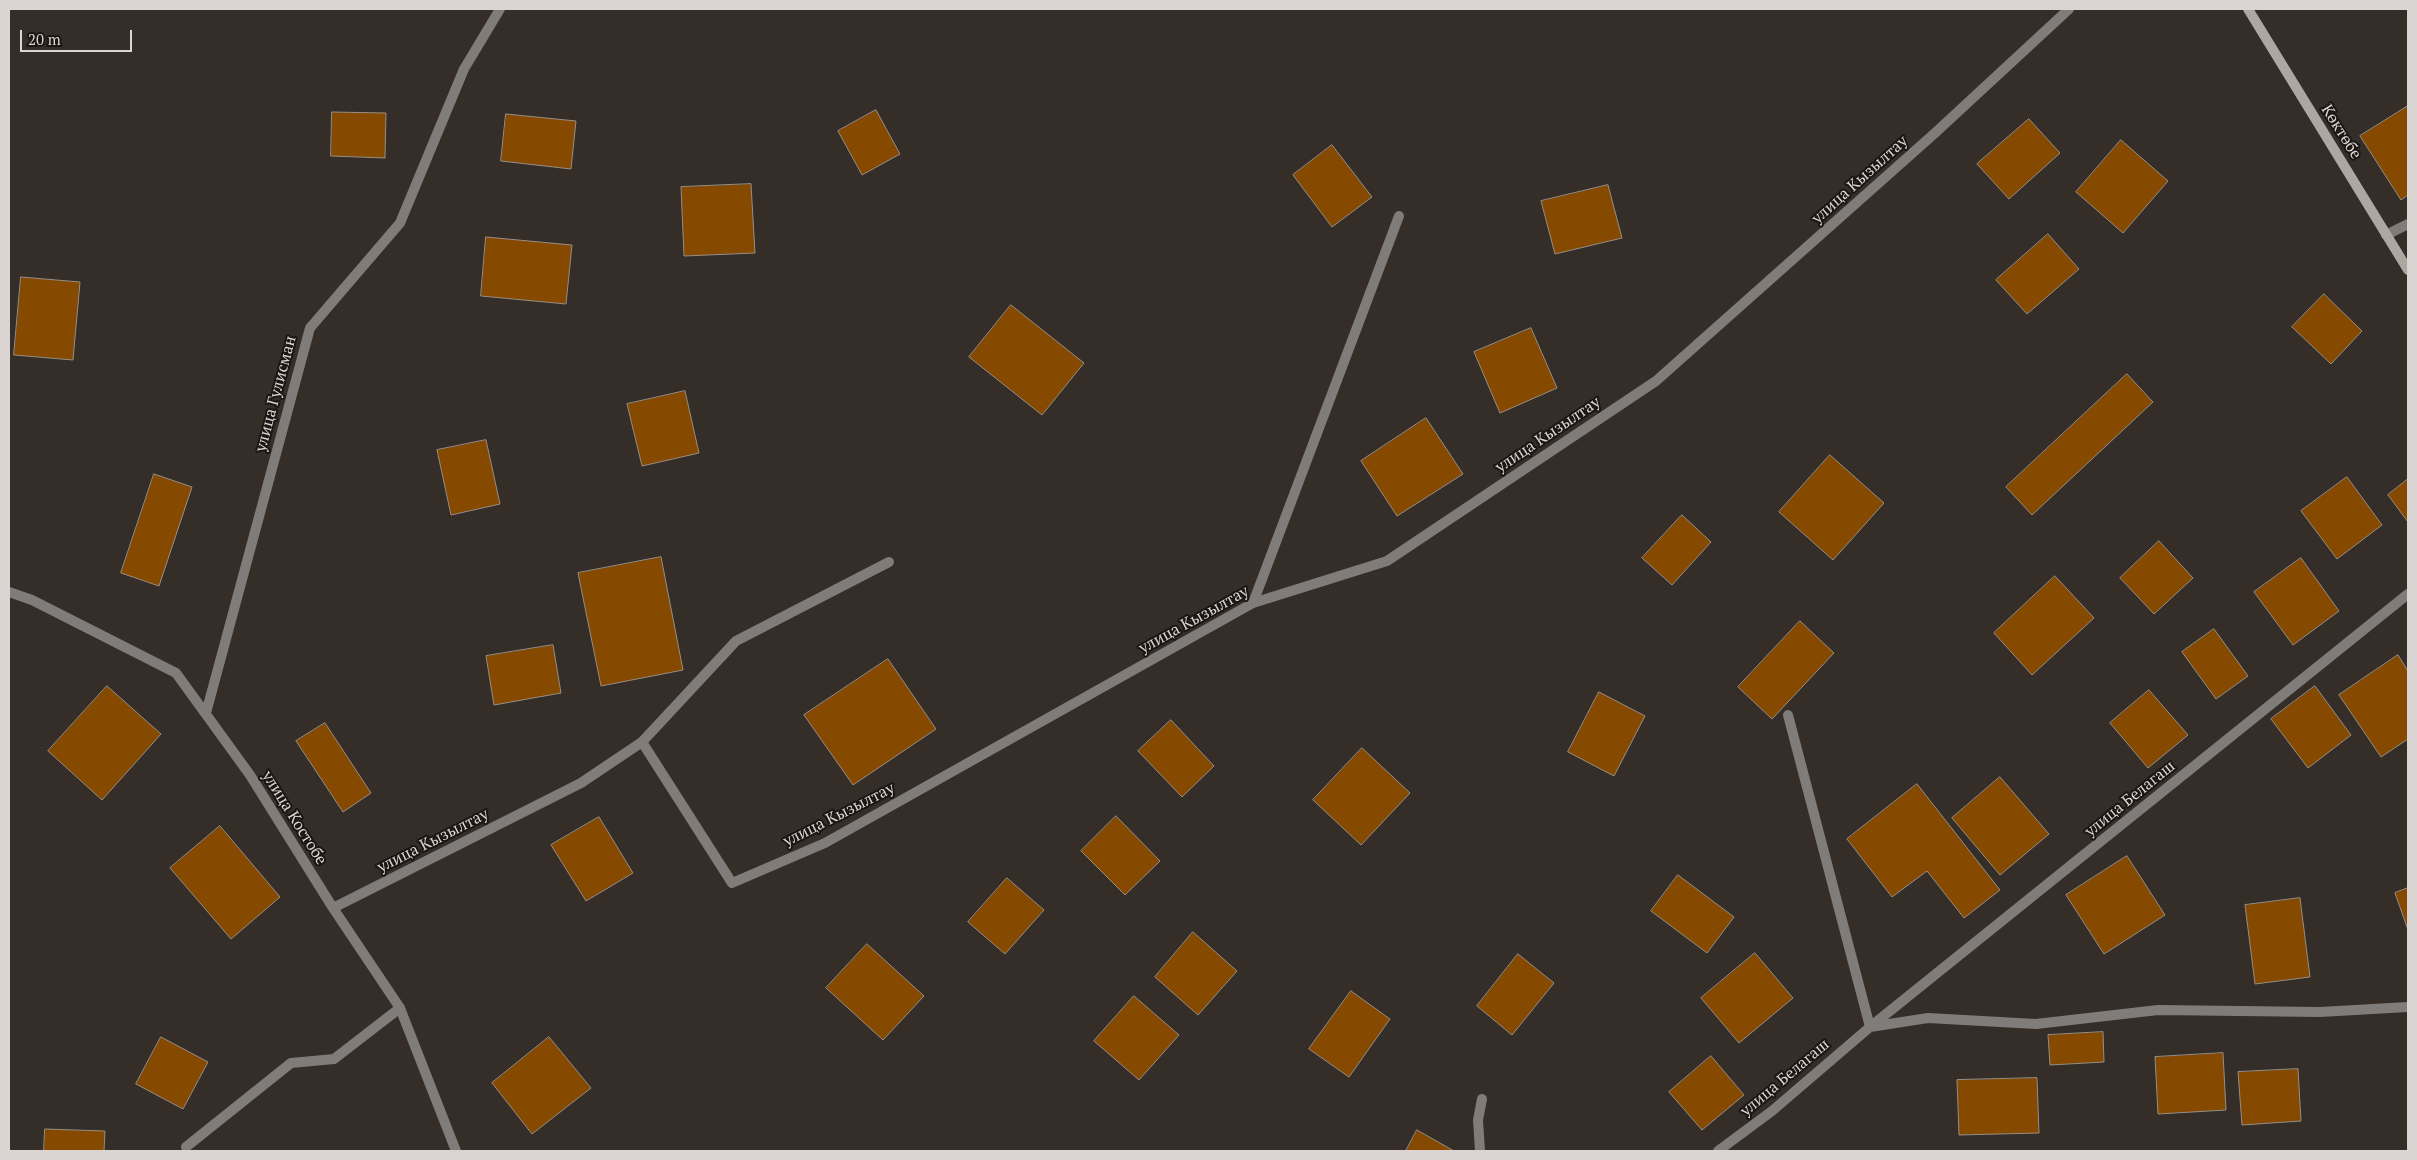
<!DOCTYPE html>
<html>
<head>
<meta charset="utf-8">
<style>
  body { margin:0 }
  #map { position:relative; width:2417px; height:1160px; overflow:hidden; background:#342d28; font-family:"PT Serif",serif }
  canvas { display:block }
  .frame { position:absolute; inset:0; border:10px solid #dad5d2; pointer-events:none }
  .scale { position:absolute; left:20px; top:30px; width:112px; height:22px; box-sizing:border-box; border:2px solid #dad5d2; border-top:0; padding-left:6px; font-size:15px; line-height:18px; white-space:nowrap; color:#dad5d2; -webkit-text-stroke:4px #1a1614; paint-order:stroke }
</style>
</head>
<body>
<div id="map">
<canvas width="2417" height="1160"></canvas>
<div class="frame"></div>
<div class="scale">20 m</div>
</div>
<script>
const ctx = document.querySelector('canvas').getContext('2d');
ctx.lineJoin = 'round';
function fill(path, color) {
  ctx.fillStyle = color;
  ctx.fill(path, 'evenodd');
}
function strokePath(path, color, width, dash) {
  ctx.strokeStyle = color;
  ctx.lineWidth = width;
  ctx.lineCap = dash ? 'butt' : 'round';
  ctx.setLineDash(dash || []);
  ctx.stroke(path);
}
function drawText(font, color, halo, rows, align = 'center') {
  ctx.font = font + ' "PT Serif",serif';
  ctx.lineWidth = 4;
  ctx.setLineDash([]);
  ctx.textBaseline = 'middle';
  ctx.strokeStyle = halo;
  ctx.fillStyle = color;
  for (const [text, x, y, turn = 0] of rows) {
    ctx.save();
    ctx.translate(x, y);
    ctx.rotate((+turn || 0) * Math.PI / 180);
    ctx.textAlign = isNaN(turn) ? turn : align;
    if (halo) ctx.strokeText(text, 0, 0);
    ctx.fillText(text, 0, 0);
    ctx.restore();
  }
}
const building = new Path2D(`
  M 2408,106 L 2408,195 L 2401,200 L 2360,136 Z
  M 876,110 L 900,154 L 862,175 L 838,131 Z
  M 332,112 L 386,113 L 385,158 L 331,156 Z
  M 506,114 L 576,121 L 571,169 L 501,161 Z
  M 2029,119 L 2060,153 L 2009,199 L 1977,164 Z
  M 2121,140 L 2168,181 L 2123,233 L 2076,192 Z
  M 1332,145 L 1372,197 L 1332,227 L 1293,175 Z
  M 751,184 L 755,253 L 684,256 L 681,187 Z
  M 1608,185 L 1622,238 L 1555,254 L 1541,201 Z
  M 2048,234 L 2079,269 L 2027,314 L 1996,280 Z
  M 486,237 L 572,245 L 566,304 L 481,296 Z
  M 21,277 L 80,282 L 73,360 L 14,355 Z
  M 2324,294 L 2362,331 L 2331,364 L 2292,327 Z
  M 1011,305 L 1084,363 L 1042,415 L 969,357 Z
  M 1531,328 L 1557,388 L 1500,413 L 1474,352 Z
  M 2127,374 L 2153,402 L 2032,515 L 2006,487 Z
  M 685,391 L 699,453 L 642,466 L 627,404 Z
  M 1426,418 L 1463,474 L 1397,516 L 1361,461 Z
  M 486,440 L 500,504 L 451,515 L 437,450 Z
  M 1830,455 L 1884,503 L 1833,560 L 1779,512 Z
  M 154,474 L 192,487 L 159,586 L 121,573 Z
  M 2347,477 L 2382,525 L 2337,559 L 2301,511 Z
  M 2408,479 L 2408,522 L 2388,495 Z
  M 1682,515 L 1711,542 L 1672,585 L 1642,558 Z
  M 2159,541 L 2193,578 L 2154,614 L 2120,578 Z
  M 661,557 L 683,670 L 601,686 L 578,573 Z
  M 2301,558 L 2339,611 L 2293,645 L 2254,592 Z
  M 2055,576 L 2094,618 L 2032,675 L 1994,633 Z
  M 1800,621 L 1834,653 L 1772,719 L 1738,687 Z
  M 2214,629 L 2248,676 L 2216,699 L 2182,652 Z
  M 553,645 L 561,693 L 494,705 L 486,656 Z
  M 2398,655 L 2408,671 L 2408,739 L 2381,757 L 2339,695 Z
  M 888,659 L 936,729 L 853,785 L 804,715 Z
  M 107,686 L 161,734 L 102,800 L 48,751 Z
  M 2315,686 L 2351,735 L 2308,768 L 2271,719 Z
  M 2149,690 L 2188,735 L 2148,768 L 2110,723 Z
  M 1599,692 L 1645,716 L 1614,776 L 1568,752 Z
  M 1171,720 L 1214,766 L 1182,797 L 1138,751 Z
  M 325,723 L 371,793 L 343,812 L 296,741 Z
  M 1362,748 L 1410,793 L 1361,845 L 1313,800 Z
  M 2000,777 L 2049,834 L 2000,875 L 1952,818 Z
  M 1917,784 L 2000,890 L 1964,918 L 1927,871 L 1892,897 L 1847,839 Z
  M 1116,816 L 1160,861 L 1125,895 L 1081,851 Z
  M 599,817 L 633,873 L 586,901 L 551,845 Z
  M 220,826 L 280,897 L 231,939 L 170,868 Z
  M 2127,856 L 2165,915 L 2104,954 L 2066,895 Z
  M 1678,875 L 1734,917 L 1707,953 L 1651,911 Z
  M 1007,878 L 1044,910 L 1005,954 L 968,922 Z
  M 2408,888 L 2408,930 L 2395,893 Z
  M 2300,898 L 2310,977 L 2255,984 L 2245,905 Z
  M 1193,932 L 1237,971 L 1198,1015 L 1155,977 Z
  M 867,944 L 924,996 L 883,1040 L 826,988 Z
  M 1755,953 L 1793,998 L 1739,1043 L 1701,998 Z
  M 1518,954 L 1554,983 L 1512,1035 L 1477,1006 Z
  M 1351,991 L 1390,1019 L 1349,1077 L 1309,1049 Z
  M 1134,996 L 1179,1035 L 1139,1080 L 1094,1041 Z
  M 2103,1032 L 2104,1062 L 2050,1065 L 2048,1035 Z
  M 161,1037 L 208,1062 L 183,1109 L 136,1084 Z
  M 549,1037 L 591,1088 L 532,1134 L 492,1083 Z
  M 2223,1053 L 2226,1110 L 2158,1114 L 2155,1057 Z
  M 1711,1056 L 1744,1095 L 1702,1130 L 1669,1092 Z
  M 2298,1069 L 2301,1121 L 2242,1125 L 2238,1072 Z
  M 2037,1078 L 2039,1133 L 1959,1135 L 1957,1080 Z
  M 45,1129 L 105,1131 L 104,1151 L 44,1151 Z
  M 1417,1130 L 1454,1151 L 1406,1151 Z`);
fill(building, '#854a00');
strokePath(building, '#968e87', 1);
strokePath(new Path2D(`
  M 1253,603 L 1399,216
  M 642,742 L 736,641 L 889,562
  M 186,1147 L 291,1063 L 334,1059 L 400,1008`), '#807c79', 10);
strokePath(new Path2D(`
  M 2386,235 L 2408,224
  M 9,592 L 32,600 L 176,673 L 250,775 L 333,908 L 400,1008 L 456,1151
  M 206,713 L 310,328 L 400,223 L 464,69 L 500,9
  M 1788,715 L 1870,1027 L 1928,1018 L 2036,1024 L 2158,1010 L 2320,1012 L 2408,1007
  M 333,908 L 581,783 L 642,742 L 732,883 L 825,843 L 1253,603 L 1387,561 L 1656,381 L 1935,133 L 2069,9
  M 1480,1151 L 1478,1120 L 1482,1099
  M 1718,1151 L 1772,1111 L 1870,1027 L 2408,594`), '#807c79', 10);
strokePath(new Path2D(`
  M 2248,9 L 2408,270`), '#ada7a2', 10);
drawText('16px', '#dad5d2', '#1a1614', [
  ["Көктөбе",2341,132,58],
  ["улица Кызылтау",1860,180,-42],
  ["улица Гулисман",276,394,-75],
  ["улица Кызылтау",1548,435,-34],
  ["улица Кызылтау",1194,620,-29],
  ["улица Белагаш",2130,799,-39],
  ["улица Кызылтау",839,815,-27],
  ["улица Костобе",294,818,58],
  ["улица Кызылтау",433,841,-27],
  ["улица Белагаш",1785,1078,-40]
]);
</script>
</body>
</html>
